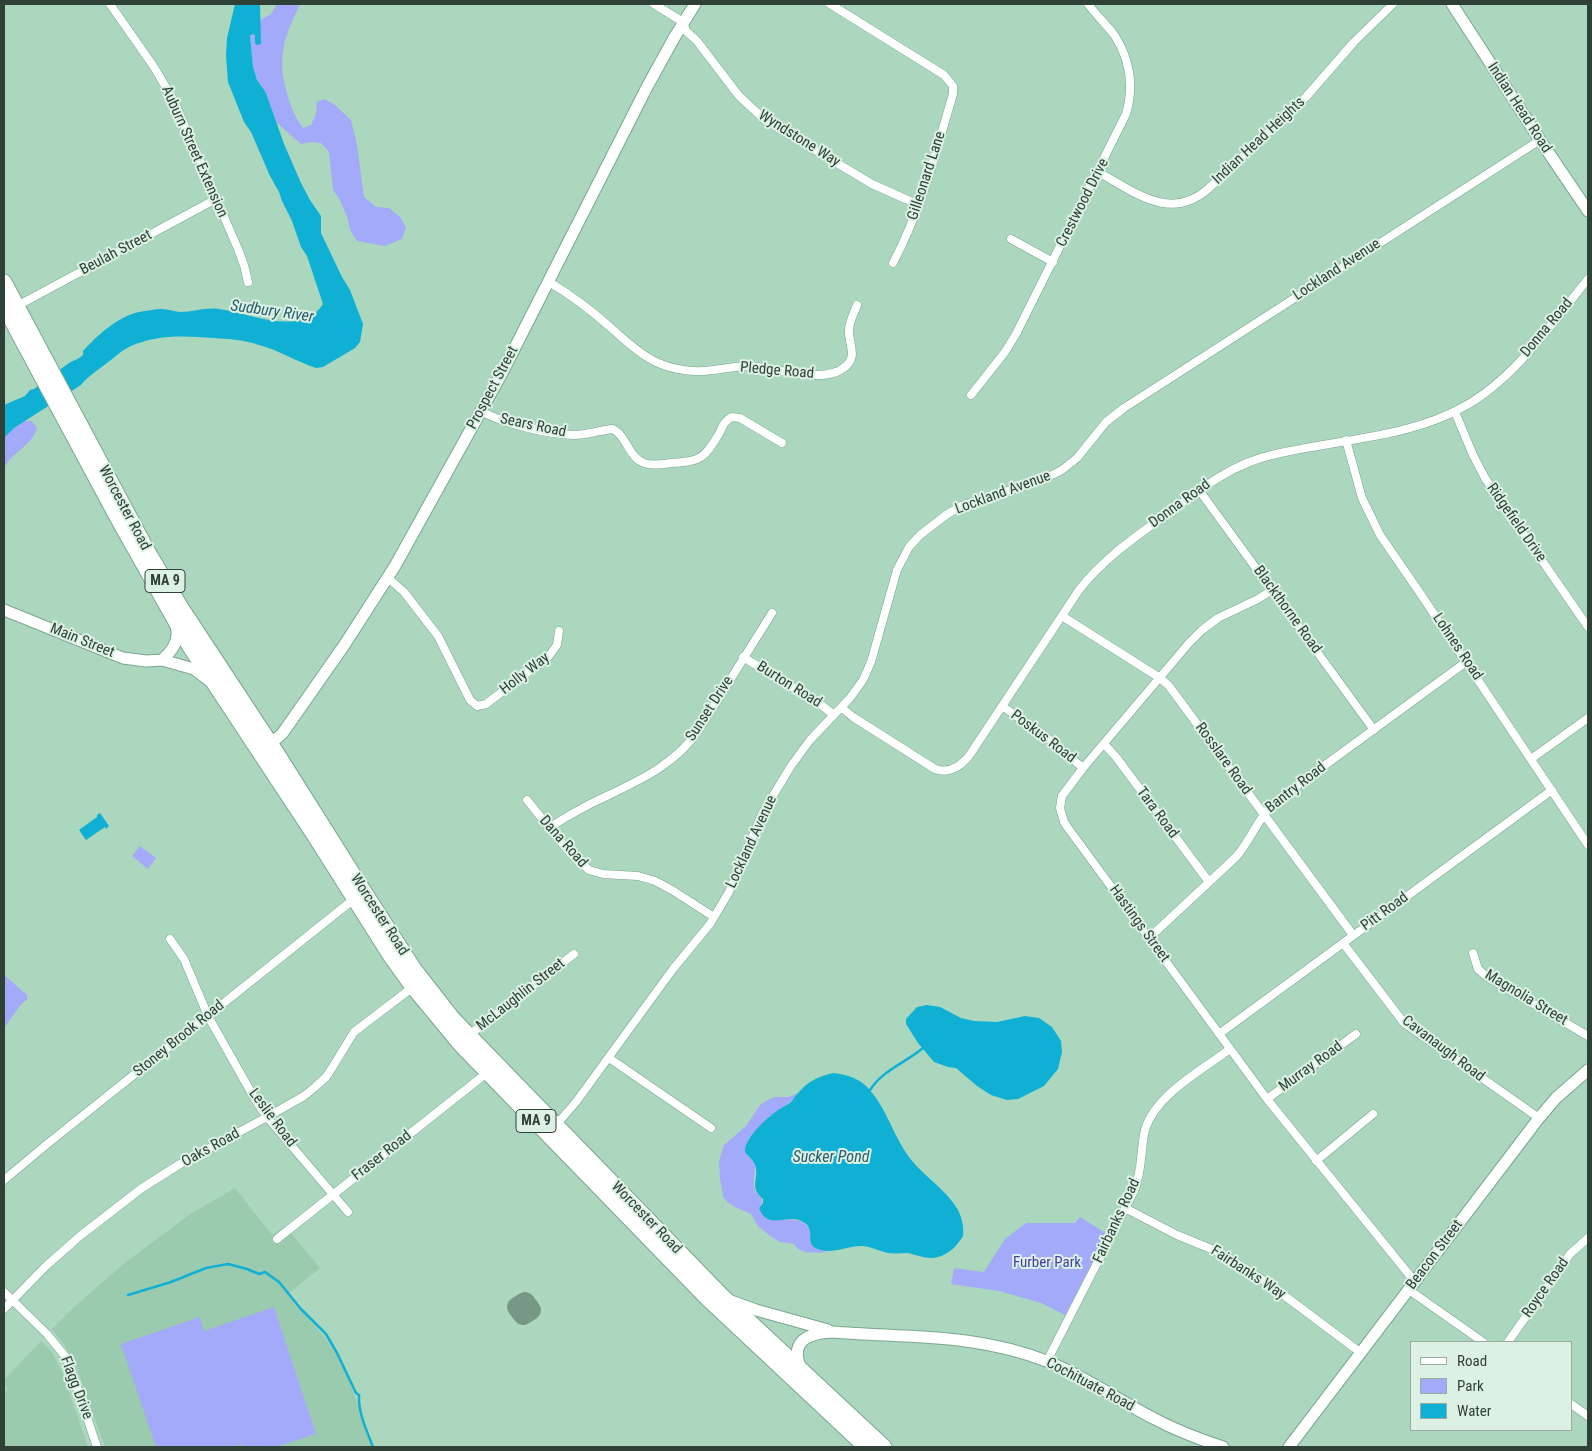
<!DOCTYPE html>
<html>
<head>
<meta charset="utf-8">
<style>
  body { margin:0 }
  #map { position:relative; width:1592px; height:1451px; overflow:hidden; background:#abd7be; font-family:"Roboto Condensed",sans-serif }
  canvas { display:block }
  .frame { position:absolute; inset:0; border:5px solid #2f4137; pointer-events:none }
  .legend { position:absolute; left:1410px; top:1341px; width:162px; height:90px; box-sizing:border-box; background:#dcf1e4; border:1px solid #97ab9f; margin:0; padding:6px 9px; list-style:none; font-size:15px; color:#2f4137 }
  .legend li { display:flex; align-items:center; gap:10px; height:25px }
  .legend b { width:25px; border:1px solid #97ab9f }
</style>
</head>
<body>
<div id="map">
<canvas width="1592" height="1451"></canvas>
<div class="frame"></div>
<ul class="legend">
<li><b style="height:6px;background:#fff"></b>Road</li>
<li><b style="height:14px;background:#a3aaf9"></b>Park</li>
<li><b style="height:14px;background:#0fb0d4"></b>Water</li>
</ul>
</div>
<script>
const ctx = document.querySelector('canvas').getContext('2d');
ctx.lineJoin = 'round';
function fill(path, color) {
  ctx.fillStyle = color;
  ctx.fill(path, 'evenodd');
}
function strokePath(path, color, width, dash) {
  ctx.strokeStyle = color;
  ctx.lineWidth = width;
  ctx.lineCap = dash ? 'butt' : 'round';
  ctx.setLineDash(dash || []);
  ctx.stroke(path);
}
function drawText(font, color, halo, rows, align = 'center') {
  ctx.font = font + ' "Roboto Condensed",sans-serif';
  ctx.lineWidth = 4;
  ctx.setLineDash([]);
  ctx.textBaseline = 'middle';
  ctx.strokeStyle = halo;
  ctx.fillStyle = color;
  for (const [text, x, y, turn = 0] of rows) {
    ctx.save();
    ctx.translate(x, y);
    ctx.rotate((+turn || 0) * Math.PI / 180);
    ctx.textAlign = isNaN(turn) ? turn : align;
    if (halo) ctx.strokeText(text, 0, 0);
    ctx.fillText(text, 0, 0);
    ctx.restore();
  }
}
fill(new Path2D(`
  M 235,1188 L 272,1235 L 285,1226 L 320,1268 L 288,1294 L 326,1339 L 343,1363 L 373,1447 L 105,1447 L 75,1363 L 63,1343 L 52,1329 L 74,1307 L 126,1262 L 189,1215 Z
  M 41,1341 L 52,1352 L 63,1374 L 88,1447 L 4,1447 L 4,1395 L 8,1389 L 4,1384 L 4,1380 Z`), '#9acbaf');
fill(new Path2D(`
  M 277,4 L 300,4 C 285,36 276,57 287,93 C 290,106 295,117 303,128 L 311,125 L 316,114 L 317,102 L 324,99 L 335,105 L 351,120 L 357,145 L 364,197 L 376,207 L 389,208 L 401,218 L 406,228 L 402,239 L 385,246 L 357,241 L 351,232 L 347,217 L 340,200 L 333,190 L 329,152 L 321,143 L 311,142 L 301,144 L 276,122 L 266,93 L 257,80 L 253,67 L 250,36 L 255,23 L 271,14 Z
  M 24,421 L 32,421 L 37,428 C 32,446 13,451 4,468 L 4,438 L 14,428 Z
  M 140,846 L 156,858 L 148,869 L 132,856 Z
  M 4,975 L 27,995 L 27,1000 L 22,1003 L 4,1028 Z
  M 798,1093 L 793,1100 L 769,1117 L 748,1140 L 747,1156 C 761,1164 752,1175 754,1187 C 757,1198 767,1196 759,1208 C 768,1234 796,1206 811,1231 L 810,1243 L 818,1249 L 828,1251 L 820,1253 L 805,1252 L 798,1249 L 794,1244 L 780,1242 L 770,1236 L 758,1226 L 751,1214 L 735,1207 L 727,1202 L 723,1196 L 720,1178 L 719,1161 L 724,1145 L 746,1126 L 760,1105 L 768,1100 L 775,1097 L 788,1097 Z
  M 1080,1217 L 1107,1234 L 1065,1315 L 1041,1303 L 999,1291 L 951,1284 L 954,1268 L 984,1272 L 1005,1239 L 1026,1223 L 1075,1223 Z
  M 274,1307 L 316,1434 L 275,1447 L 244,1447 L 242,1444 L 231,1447 L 156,1447 L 121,1344 L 200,1317 L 204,1331 Z`), '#a3aaf9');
fill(new Path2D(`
  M 235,4 L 260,4 L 261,44 L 257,45 L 255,43 L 255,35 L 252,34 L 250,36 L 253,67 L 257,80 L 266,93 L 284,144 L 301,183 L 310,200 L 321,216 L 321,233 L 342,277 L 350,290 L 363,324 L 360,342 L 355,348 L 323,367 L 316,368 C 297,362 279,350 259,345 C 245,340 229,339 214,338 C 186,336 158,334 131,346 C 122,350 115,357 107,363 C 97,371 88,376 81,385 L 14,428 L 4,438 L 4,405 L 25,396 L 30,390 L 34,389 C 46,380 57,372 69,363 C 74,360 79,359 83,355 L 83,351 C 98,335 117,317 139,312 C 146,311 155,309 162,309 C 168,309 175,312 181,312 C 194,312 206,307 219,309 C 249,313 302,338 323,304 L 307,256 L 301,247 L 292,221 L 282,201 L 279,192 L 270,176 L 251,132 L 244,122 L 228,82 L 226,55 L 227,38 Z
  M 100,813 L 109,826 L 106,829 L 105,827 L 86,840 L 79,830 L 97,817 L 97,815 Z
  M 927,1005 L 940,1007 L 961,1018 L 974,1021 L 997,1022 L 1025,1016 L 1039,1018 L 1052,1027 L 1061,1041 L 1062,1052 L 1058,1069 L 1044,1086 L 1018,1099 L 1007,1100 L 991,1095 L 977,1086 L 956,1068 L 948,1067 L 934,1062 L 918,1043 L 906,1024 L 906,1019 L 917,1007 Z
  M 833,1073 C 844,1074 856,1077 865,1085 C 886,1105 892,1134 909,1157 C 923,1176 946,1189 958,1210 C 962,1218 964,1227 963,1236 C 957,1246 949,1254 938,1257 C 928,1260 917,1255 908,1253 C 901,1253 895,1254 888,1253 C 880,1251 872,1247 863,1246 C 847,1245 829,1257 814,1247 C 805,1241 818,1227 799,1220 C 786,1215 767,1230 759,1208 L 763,1203 L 763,1199 C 748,1186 760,1179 755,1165 C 753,1159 748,1157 745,1152 C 744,1138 767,1118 778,1110 C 782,1107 788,1105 792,1101 C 794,1098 796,1095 799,1092 C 808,1081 820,1076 833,1073 Z`), '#0fb0d4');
strokePath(new Path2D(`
  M 870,1090 C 883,1070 905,1063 923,1048
  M 128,1295 L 171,1282 L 206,1268 L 228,1264 L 247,1269 L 259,1274 L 265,1272 L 279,1282 L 301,1309 L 326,1334 L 337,1353 L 356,1393 L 359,1395 C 358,1413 367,1431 373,1447`), '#0fb0d4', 2.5);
strokePath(new Path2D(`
  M 525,1302 L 531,1310 L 523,1315 L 517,1307 Z`), '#789886', 20);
const street = new Path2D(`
  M 110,4 L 154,67 L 174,101 L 238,249 L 244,265 L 248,282
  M 654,4 L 683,22 L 686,31 L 697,41 L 739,96 L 765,120 L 872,184 L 919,205
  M 830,4 L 944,75 L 953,86 L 953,94 C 936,152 921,210 893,263
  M 1098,172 C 1135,192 1170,222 1208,189 L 1306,97 L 1354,42 L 1393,4
  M 1011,239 L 1053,262
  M 549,282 C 571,295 591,310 610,327 C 624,339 636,351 652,360 C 667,368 687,372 704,371 C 719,370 734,366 749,366 C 775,367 825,386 846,366 C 858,355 848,343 849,330 C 849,322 854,313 857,305
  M 17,306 L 216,199
  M 971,395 L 1005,352 L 1016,334 L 1126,114 C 1134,87 1130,60 1115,36 C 1107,25 1096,15 1088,4
  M 481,411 C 504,424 548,434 574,435 C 587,435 600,430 613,429 C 627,436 628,457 644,463 C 653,466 663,464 671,463 C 701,462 705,458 720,432 C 723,425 725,420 732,417 L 740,418 L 782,443
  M 1455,412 L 1473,455 L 1485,478 L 1588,627
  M 1346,440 L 1362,498 L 1380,535 L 1420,593 L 1588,845
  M 1199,490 L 1374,730
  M 388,578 L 404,592 L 438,636 L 470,700 L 477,706 L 486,704 L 549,656 L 557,645 L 559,631
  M 1272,590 L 1258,599 L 1218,618 L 1202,630 L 1189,643 L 1083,768 L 1062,796 L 1060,808 L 1064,822 L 1068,828 L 1267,1099 L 1415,1282
  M 1062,616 L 1160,678 L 1169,686 L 1353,935
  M 743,657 L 820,704 L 834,715
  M 1002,706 L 1045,736 L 1083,768
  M 842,708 L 853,717 L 935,769 C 949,774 960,767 969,756 L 1079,590 C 1103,559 1135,537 1167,514 C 1200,490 1231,464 1272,455 C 1336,439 1407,439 1465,406 C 1514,379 1553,322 1588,279
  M 1104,744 L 1116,757 L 1209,882
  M 1531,759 L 1588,718
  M 527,800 L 569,852 L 589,870 L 603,874 L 638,876 L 655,881 L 672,890 L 714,917
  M 550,828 C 562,818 576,812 590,804 C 631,784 674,768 700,728 L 772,613
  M 1149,938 L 1236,857 C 1251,840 1258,817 1276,801 L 1466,662
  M 170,939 L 184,959 L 208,1016 L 256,1101 L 267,1117 L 348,1212
  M 1343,943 L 1404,1023 L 1539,1118
  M 1473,953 L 1478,969 L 1486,976 L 1588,1036
  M 1219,1034 L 1552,790
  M 469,1035 L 574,954
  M 609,1058 L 711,1128
  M 1267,1099 L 1356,1034
  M 556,1125 L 576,1102 L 673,969 L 710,924 L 729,892 L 762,814 L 791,766 L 810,740 L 850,698 L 863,680 L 871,662 L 897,570 L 909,547 L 920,535 L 946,515 L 961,506 L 1042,480 L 1062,470 L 1077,458 L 1106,422 L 1124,408 L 1540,140
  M 1316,1161 L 1373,1114
  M 4,1180 L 46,1145 L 354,899
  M 1125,1208 L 1177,1235 L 1221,1253 L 1269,1284 L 1361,1353
  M 277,1239 L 488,1072
  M 1409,1290 L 1483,1342
  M 4,1292 L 47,1334 L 65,1356 L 71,1370 L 97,1447
  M 4,1309 L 46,1266 L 80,1236 L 142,1188 L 180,1164 L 267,1117 L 304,1096 L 315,1087 L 326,1077 L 332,1068 L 354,1032 L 413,987
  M 1508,1342 L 1570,1254 L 1588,1238
  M 1047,1361 L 1134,1191 C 1143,1169 1140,1151 1145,1130 C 1155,1095 1202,1070 1230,1049
  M 1571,1404 L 1588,1416`);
const secondary = new Path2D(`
  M 1452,4 L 1540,140 L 1588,211
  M 4,610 L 123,658 L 146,661 L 162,660 L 194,669 L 210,681
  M 162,660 C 173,650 180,640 176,625
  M 265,748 L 282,734 L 345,644 L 395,566 L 502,373 L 647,87 L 674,38 L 695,4
  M 731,1301 L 756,1310 L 828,1330
  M 801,1369 C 789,1341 808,1333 832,1332 C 907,1338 977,1333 1049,1362 C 1086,1377 1118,1400 1153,1418 C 1175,1430 1199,1439 1223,1447
  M 1289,1447 L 1539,1118 L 1556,1098 L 1588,1070`);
const highway = new Path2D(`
  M 4,282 L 148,552 L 180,606 L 278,755 L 361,887 L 414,969 L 453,1019 L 487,1054 L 722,1296 L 884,1447
  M 4,306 L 117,517 L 189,645 L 313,833 L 390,955 L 413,987 L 461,1045 L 707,1298 L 866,1447`);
strokePath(street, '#7ca68e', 9);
strokePath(secondary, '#7ca68e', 13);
strokePath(highway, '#7ca68e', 17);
strokePath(street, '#fff', 8);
strokePath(secondary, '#fff', 11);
strokePath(highway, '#fff', 15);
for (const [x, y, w] of [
  [165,581,40],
  [536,1121,40]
]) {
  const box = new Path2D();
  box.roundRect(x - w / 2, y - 11.5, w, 23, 4);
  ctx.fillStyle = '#dcf1e4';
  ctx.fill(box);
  strokePath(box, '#2f4137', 1);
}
drawText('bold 14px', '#2f4137', null, [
  ["MA 9",165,581],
  ["MA 9",536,1121]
]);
drawText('15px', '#2f4137', '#dcf1e4', [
  ["Indian Head Road",1519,108,57],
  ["Wyndstone Way",799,139,32],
  ["Indian Head Heights",1259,141,-43],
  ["Auburn Street Extension",194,152,66],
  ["Gilleonard Lane",927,176,-72],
  ["Crestwood Drive",1083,203,-63],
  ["Beulah Street",116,253,-28],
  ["Lockland Avenue",1337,270,-33],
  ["Donna Road",1547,328,-50],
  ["Pledge Road",777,371,5],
  ["Prospect Street",493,388,-62],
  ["Sears Road",533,426,12],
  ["Lockland Avenue",1003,493,-20],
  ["Donna Road",1180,504,-36],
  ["Worcester Road",124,508,62],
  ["Ridgefield Drive",1516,523,55],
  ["Blackthorne Road",1287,610,54],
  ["Main Street",82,641,22],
  ["Lohnes Road",1457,647,56],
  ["Holly Way",525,674,-38],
  ["Burton Road",789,685,32],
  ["Sunset Drive",710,709,-57],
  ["Poskus Road",1043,737,37],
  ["Rosslare Road",1223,759,54],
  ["Bantry Road",1296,788,-38],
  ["Tara Road",1157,813,53],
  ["Dana Road",563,842,48],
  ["Lockland Avenue",752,842,-65],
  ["Pitt Road",1385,912,-36],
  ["Worcester Road",379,915,57],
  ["Hastings Street",1139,924,54],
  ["McLaughlin Street",521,995,-38],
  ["Magnolia Street",1526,998,31],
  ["Stoney Brook Road",179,1039,-39],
  ["Cavanaugh Road",1443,1049,37],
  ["Murray Road",1311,1067,-36],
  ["Leslie Road",272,1118,53],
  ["Oaks Road",211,1148,-29],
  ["Fraser Road",382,1156,-38],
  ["Worcester Road",646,1218,46],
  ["Fairbanks Road",1117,1221,-65],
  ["Beacon Street",1435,1255,-53],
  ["Fairbanks Way",1248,1273,33],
  ["Royce Road",1546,1288,-55],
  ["Cochituate Road",1090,1385,28],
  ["Flagg Drive",76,1388,69]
]);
drawText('15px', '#4540a4', '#dcf1e4', [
  ["Furber Park",1047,1263]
]);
drawText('italic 16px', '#265c6c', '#dcf1e4', [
  ["Sudbury River",272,312,8],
  ["Sucker Pond",831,1158]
]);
</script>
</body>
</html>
